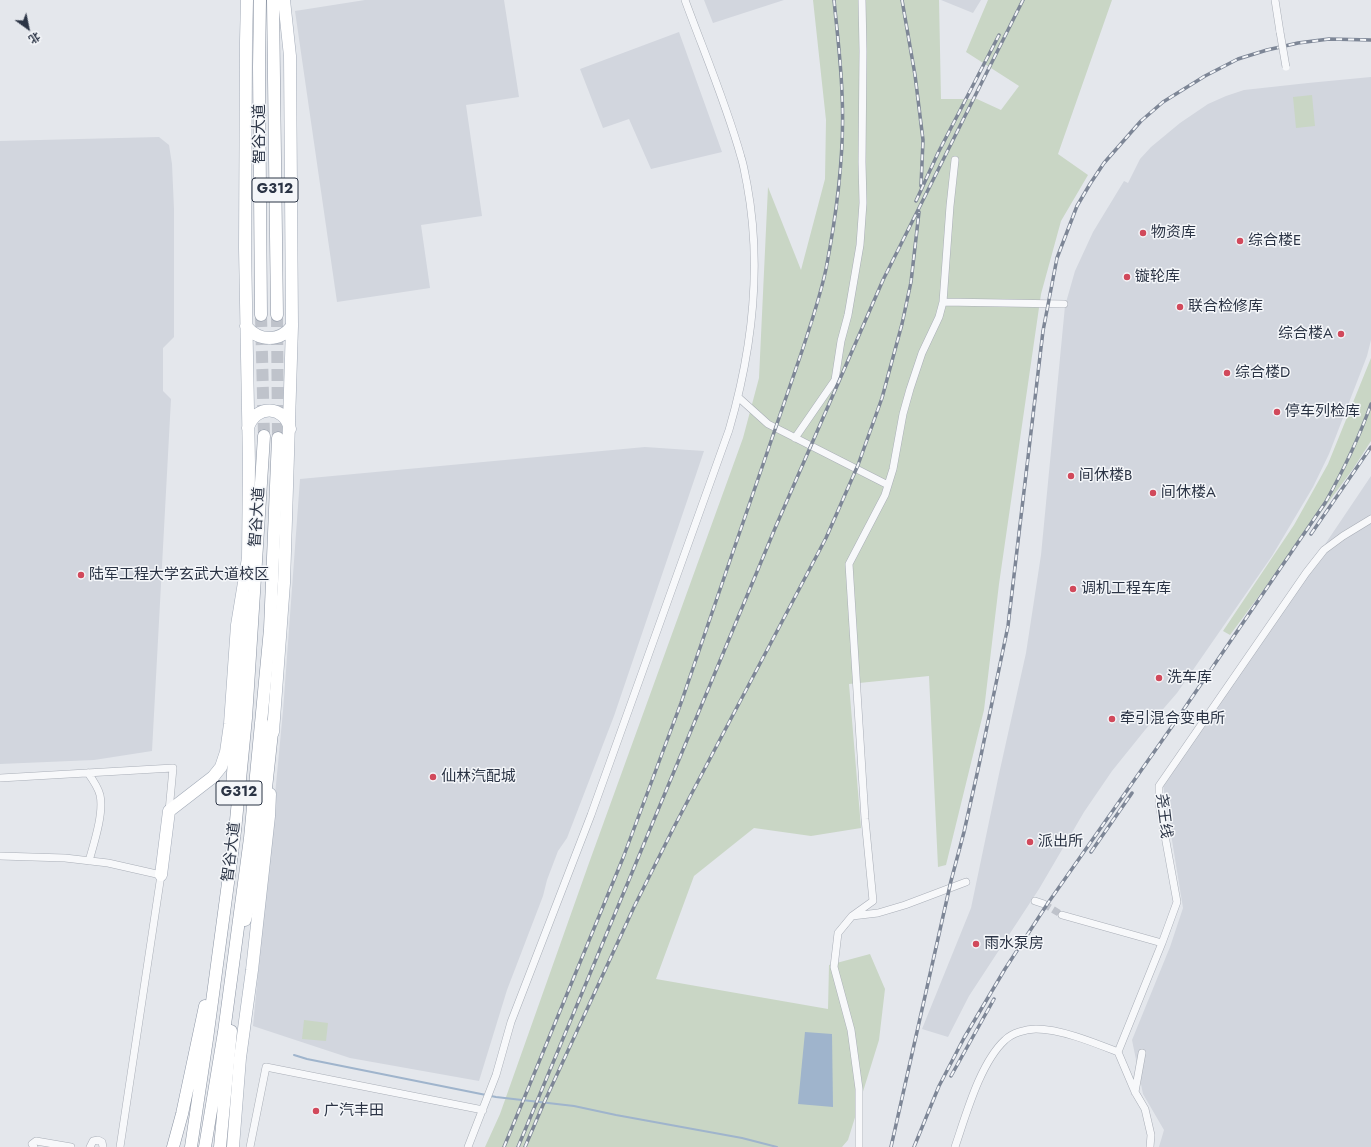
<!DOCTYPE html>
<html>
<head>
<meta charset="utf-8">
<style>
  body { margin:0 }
  #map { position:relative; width:1371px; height:1147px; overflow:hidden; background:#e4e7ec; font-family:Jost,"Noto Sans SC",sans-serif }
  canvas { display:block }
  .north { position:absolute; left:8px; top:8px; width:40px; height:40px; -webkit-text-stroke:3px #f4f6f9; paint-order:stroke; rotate:147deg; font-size:11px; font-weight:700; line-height:16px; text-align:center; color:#2b3445 }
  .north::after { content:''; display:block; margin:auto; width:14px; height:18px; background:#2b3445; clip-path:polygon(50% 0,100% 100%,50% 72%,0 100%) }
</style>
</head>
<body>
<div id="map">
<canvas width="1371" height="1147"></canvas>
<div class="north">北</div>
</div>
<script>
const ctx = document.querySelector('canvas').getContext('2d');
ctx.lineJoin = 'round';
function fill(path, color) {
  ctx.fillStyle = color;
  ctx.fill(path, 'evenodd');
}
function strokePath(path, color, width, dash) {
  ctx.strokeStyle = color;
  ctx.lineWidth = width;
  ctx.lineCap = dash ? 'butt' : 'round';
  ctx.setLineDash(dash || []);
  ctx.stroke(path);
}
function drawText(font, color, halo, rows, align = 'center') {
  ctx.font = font + ' Jost,"Noto Sans SC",sans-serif';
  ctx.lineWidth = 3;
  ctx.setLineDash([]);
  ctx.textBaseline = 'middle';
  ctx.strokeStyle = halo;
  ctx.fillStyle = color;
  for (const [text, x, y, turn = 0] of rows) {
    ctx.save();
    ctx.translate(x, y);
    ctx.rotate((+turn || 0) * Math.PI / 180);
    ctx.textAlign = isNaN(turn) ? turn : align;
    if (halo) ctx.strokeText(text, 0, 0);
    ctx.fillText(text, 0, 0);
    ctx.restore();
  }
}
fill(new Path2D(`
  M 365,0 L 504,0 L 519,97 L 466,105 L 482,216 L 421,225 L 430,288 L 337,302 L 295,11 Z
  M 704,0 L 784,0 L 713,23 Z
  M 941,0 L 981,0 L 973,13 Z
  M 679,32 L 722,152 L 651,169 L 629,119 L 603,128 L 580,69 Z
  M 1371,77 L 1371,340 L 1367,356 L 1329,454 L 1313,487 L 1272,556 L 1177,693 L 1145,730 L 1112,771 L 1084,812 L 1039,889 L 969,996 L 948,1037 L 922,1029 L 971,908 L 999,774 L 1026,653 L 1041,555 L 1065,306 L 1075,271 L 1093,232 L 1124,181 L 1128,183 L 1140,159 L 1151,147 L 1180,123 L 1208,104 L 1226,96 L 1244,90 L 1308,83 Z
  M 159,137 L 169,145 L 172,164 L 174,209 L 174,337 L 163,348 L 163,391 L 171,399 L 152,751 L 94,760 L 0,764 L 0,141 Z
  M 645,447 L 704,451 L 614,716 L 567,838 L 558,851 L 547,880 L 543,896 L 507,990 L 479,1081 L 350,1058 L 253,1026 L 283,711 L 300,479 Z
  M 1371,476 L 1371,1147 L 1159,1147 L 1164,1130 L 1143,1094 L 1132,1040 L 1170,947 L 1183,908 L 1163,785 Z`), '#d2d6de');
fill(new Path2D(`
  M 813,0 L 939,0 L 941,99 L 977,99 L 1001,110 L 1019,86 L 966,52 L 988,0 L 1112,0 L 1058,154 L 1088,175 L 1061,221 L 1041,294 L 999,584 L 984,710 L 946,865 L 938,867 L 929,676 L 849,684 L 861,828 L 811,836 L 754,828 L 694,876 L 656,979 L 828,1009 L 829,965 L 870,954 L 885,989 L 879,1040 L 848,1140 L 842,1147 L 485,1147 L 500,1114 L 589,863 L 743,438 L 759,378 L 768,187 L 801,270 L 825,179 L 826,120 Z
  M 1312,95 L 1315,126 L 1296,128 L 1293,97 Z
  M 1371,358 L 1371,441 L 1353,469 L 1230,635 L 1223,631 L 1294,525 L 1328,464 Z
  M 304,1020 L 328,1023 L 326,1041 L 302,1039 Z`), '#c9d6c5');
fill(new Path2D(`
  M 805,1032 L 832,1034 L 833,1107 L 798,1104 Z`), '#9fb4cc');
strokePath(new Path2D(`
  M 294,1055 L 307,1059 L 496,1097 L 574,1106 L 616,1115 L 742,1138 L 777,1147`), '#9fb4cc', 2);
strokePath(new Path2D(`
  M 1044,904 L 1062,915`), '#bfc3cb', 7, [7, 3.5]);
strokePath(new Path2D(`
  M 261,315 L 264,436
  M 277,315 L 278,438`), '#bfc3cb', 12, [12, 6]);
const minor = new Path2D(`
  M 1275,0 L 1280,32
  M 943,302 L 1064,304
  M 738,397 L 768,424 L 888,485
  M 795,438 L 835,380 L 841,341 L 848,315 L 860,245 L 863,203 L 862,162 L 863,51 L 862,0
  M 88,773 C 93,780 98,787 100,795 C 104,813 94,843 89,861
  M 0,778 L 173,768 L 169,811
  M 0,856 L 65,858 L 108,863 L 161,875 L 120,1147
  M 1035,901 L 1044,904
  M 1062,915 L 1162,943
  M 852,916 L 873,901 L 865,819 L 849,564 L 885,495 L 893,469 L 903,414 L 910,389 L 922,353 L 939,317 L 943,302 L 950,206 L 955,160
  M 1135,1092 L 1142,1053
  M 34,1147 L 32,1144 L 36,1141 L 71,1147
  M 90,1147 L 93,1141 L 98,1140 L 102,1142 L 103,1147
  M 250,1147 L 266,1067 L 483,1110
  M 468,1147 L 496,1075 L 511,1022 L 591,815 L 729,430 C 752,351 762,265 747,184 C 745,175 744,166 741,157 C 726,103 704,52 685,0
  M 859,1147 L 859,1089 L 851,1030 L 834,967 L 838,933 L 852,916 L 878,913 L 905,905 L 966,882
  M 955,1147 C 966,1115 980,1063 1005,1040 C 1012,1033 1026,1029 1036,1029 C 1061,1029 1095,1043 1118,1052
  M 1150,1147 L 1151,1135 L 1145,1109 L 1135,1092 L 1118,1052 L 1162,943 L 1177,902 L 1159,803 L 1159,786 L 1306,573 L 1324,550 L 1343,536 L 1371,519`);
const primary = new Path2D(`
  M 246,326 C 259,342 280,342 292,326
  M 248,428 C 255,404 285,405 290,429
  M 273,732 L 284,583 L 292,326 L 290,56 L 284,0
  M 161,875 L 169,811 L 213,777 L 221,767 L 226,752 L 230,724 L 237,625 L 248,558 L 249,464 L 245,248 L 246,41 L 247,0
  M 233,1147 L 240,1058 L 252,970 L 269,816 L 270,794`);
const trunk = new Path2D(`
  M 260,0 L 259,67 L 261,315
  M 273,0 L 277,315
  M 232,788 L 245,600
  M 245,920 L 254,886 L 264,807 L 273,723
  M 173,1147 L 182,1114 L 205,1006
  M 191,1147 L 207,1039 L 235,831 L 246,718 L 264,436
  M 205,1147 L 224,1032 L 250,838 L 270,629 L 278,438
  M 220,1147 L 231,1031`);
strokePath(minor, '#a9aeb7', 8);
strokePath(primary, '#a3abb8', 13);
strokePath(trunk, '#8b94a3', 13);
strokePath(minor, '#f7f8fa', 7);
strokePath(primary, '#fff', 12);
strokePath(trunk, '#fff', 12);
const rail = new Path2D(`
  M 902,0 L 915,75 L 923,140 L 921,186
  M 916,201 L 938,153 L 999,35
  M 1311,534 L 1371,447
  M 1091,852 L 1132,793
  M 951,1076 L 994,999
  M 504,1147 L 623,858 L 681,703 L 802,351 C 811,324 820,297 826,269 C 837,212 845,152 842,94 C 841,62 837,31 834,0
  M 518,1147 L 776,526 L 883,280 L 1023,0
  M 525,1147 L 543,1105 L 634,907 L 674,827 L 826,538 L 858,465 L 882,398 L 902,324 L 911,282 L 919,212
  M 891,1147 L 951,881 L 964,832 L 979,765 L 1008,626 L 1043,331 L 1057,258 L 1077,206 L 1090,184 L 1104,163 L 1141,121 L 1163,102 L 1205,76 L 1238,59 L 1267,50 L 1298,43 L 1329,39 L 1371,40
  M 914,1147 L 939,1086 L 964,1038 L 1005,969 L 1048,903 L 1173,725 L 1325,503 C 1343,471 1359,438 1371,404`);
strokePath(rail, '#7d8696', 3.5);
strokePath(rail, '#f4f6f9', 2, [6]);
const minorBridge = new Path2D(`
  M 1280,32 L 1286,67`);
strokePath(minorBridge, '#a9aeb7', 8, []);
strokePath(minorBridge, '#f7f8fa', 7);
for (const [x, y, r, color] of [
  [1143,233,4,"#d1495b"],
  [1240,241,4,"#d1495b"],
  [1127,277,4,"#d1495b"],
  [1180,307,4,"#d1495b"],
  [1341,334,4,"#d1495b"],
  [1227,373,4,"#d1495b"],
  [1277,412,4,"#d1495b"],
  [1071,476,4,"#d1495b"],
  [1153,493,4,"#d1495b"],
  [81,575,4,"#d1495b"],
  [1073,589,4,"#d1495b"],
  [1159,678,4,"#d1495b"],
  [1112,719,4,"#d1495b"],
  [433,777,4,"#d1495b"],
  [1030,842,4,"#d1495b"],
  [976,944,4,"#d1495b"],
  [316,1111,4,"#d1495b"]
]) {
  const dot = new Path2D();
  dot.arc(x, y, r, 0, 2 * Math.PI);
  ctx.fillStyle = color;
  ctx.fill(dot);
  strokePath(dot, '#f4f6f9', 1.5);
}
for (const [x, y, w] of [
  [275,190,46],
  [239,793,46]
]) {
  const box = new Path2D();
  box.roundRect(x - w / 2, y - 12, w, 24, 3);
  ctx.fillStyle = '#f4f6f9';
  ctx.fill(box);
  strokePath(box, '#2b3445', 1);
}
drawText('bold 14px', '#2b3445', null, [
  ["G312",275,190],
  ["G312",239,793]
]);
drawText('15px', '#2b3445', '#f4f6f9', [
  ["智谷大道",260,134,-90],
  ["智谷大道",258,517,-86],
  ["尧王线",1163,816,83],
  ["智谷大道",232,852,-83]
]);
drawText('15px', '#2b3445', '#f4f6f9', [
  ["物资库",1151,233],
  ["综合楼E",1248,241],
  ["镟轮库",1135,277],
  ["联合检修库",1188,307],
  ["综合楼A",1333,334,"right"],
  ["综合楼D",1235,373],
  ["停车列检库",1285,412],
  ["间休楼B",1079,476],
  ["间休楼A",1161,493],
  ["陆军工程大学玄武大道校区",89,575],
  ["调机工程车库",1081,589],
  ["洗车库",1167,678],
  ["牵引混合变电所",1120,719],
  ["仙林汽配城",441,777],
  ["派出所",1038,842],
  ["雨水泵房",984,944],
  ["广汽丰田",324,1111]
], 'left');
</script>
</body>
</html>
